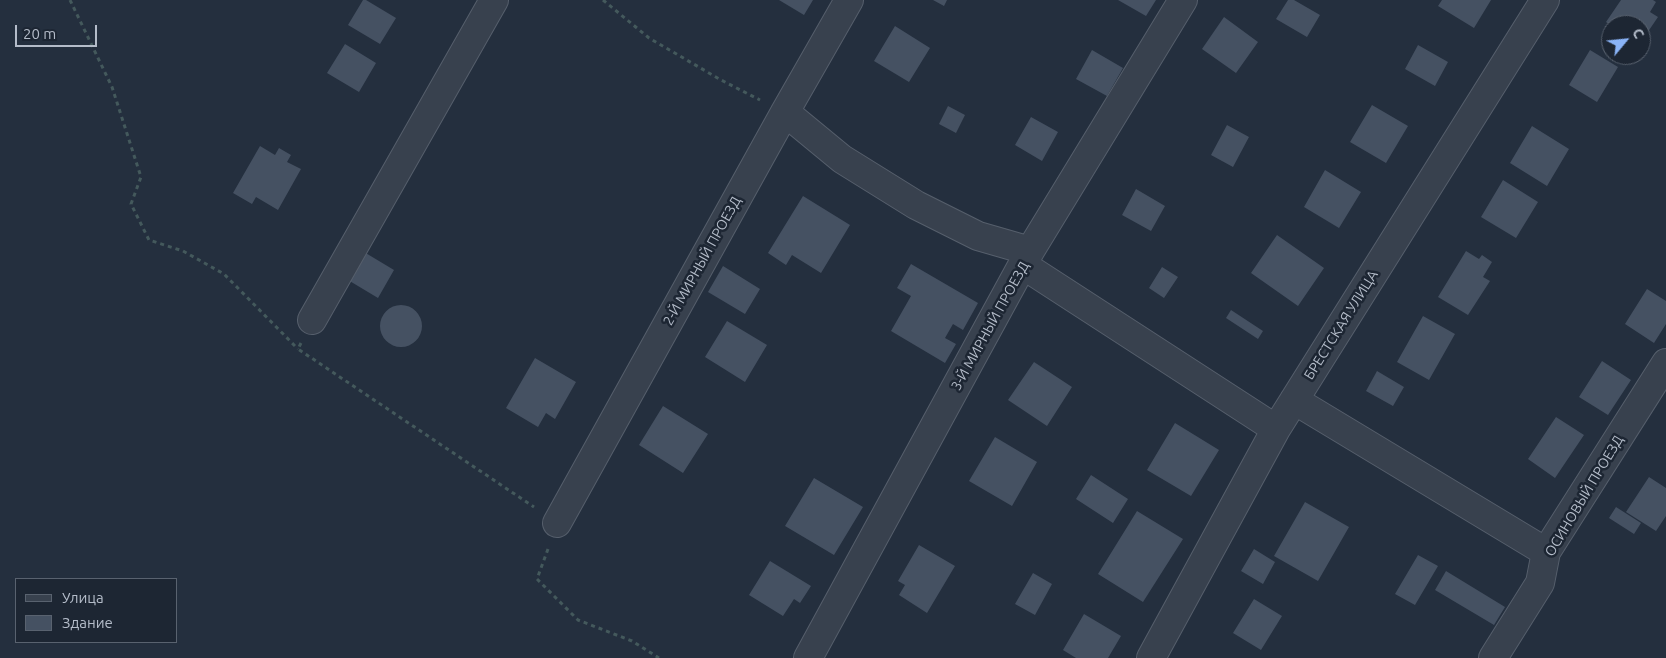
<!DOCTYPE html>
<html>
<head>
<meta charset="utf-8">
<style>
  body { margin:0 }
  #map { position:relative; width:1666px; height:658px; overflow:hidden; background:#242f3e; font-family:Ubuntu,sans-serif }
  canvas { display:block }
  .legend { position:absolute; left:15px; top:578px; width:162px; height:65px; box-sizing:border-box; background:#1d2633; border:1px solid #59626f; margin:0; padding:6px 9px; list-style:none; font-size:15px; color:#b4bcc9 }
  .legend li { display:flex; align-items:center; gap:10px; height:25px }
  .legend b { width:25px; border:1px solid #59626f }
  .north { position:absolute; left:1601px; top:15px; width:50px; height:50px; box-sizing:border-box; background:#1d2633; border:1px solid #59626f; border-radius:50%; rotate:62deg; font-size:14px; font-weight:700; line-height:20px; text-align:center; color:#b4bcc9 }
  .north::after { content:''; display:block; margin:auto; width:18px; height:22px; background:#8ab4f8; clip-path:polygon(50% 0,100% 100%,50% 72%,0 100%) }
  .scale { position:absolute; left:15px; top:25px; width:82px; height:22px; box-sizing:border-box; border:2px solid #b4bcc9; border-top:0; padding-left:6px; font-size:15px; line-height:18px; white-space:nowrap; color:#b4bcc9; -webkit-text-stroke:4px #1d2633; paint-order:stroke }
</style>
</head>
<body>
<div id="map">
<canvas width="1666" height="658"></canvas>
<ul class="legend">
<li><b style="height:6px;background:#38414e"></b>Улица</li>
<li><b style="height:14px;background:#455162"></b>Здание</li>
</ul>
<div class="north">С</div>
<div class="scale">20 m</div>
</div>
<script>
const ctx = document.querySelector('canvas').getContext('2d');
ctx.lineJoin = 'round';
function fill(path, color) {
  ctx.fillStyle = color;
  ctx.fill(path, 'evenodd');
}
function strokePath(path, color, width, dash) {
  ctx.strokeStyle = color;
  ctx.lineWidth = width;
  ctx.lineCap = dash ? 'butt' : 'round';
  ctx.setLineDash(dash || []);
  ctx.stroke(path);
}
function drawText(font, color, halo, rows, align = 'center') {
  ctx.font = font + ' Ubuntu,sans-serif';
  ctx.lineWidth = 5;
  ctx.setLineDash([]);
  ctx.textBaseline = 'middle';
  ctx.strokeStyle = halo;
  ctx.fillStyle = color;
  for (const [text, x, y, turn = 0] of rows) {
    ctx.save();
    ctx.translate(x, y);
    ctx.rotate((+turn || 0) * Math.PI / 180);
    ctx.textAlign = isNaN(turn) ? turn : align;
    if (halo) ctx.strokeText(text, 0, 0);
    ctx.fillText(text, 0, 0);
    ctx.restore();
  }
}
fill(new Path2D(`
  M 363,0 L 366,0 L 396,18 L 380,44 L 348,25 Z
  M 779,0 L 813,0 L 804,15 Z
  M 933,0 L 947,0 L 944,6 Z
  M 1118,0 L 1156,0 L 1146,16 Z
  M 1288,0 L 1294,0 L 1320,15 L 1307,37 L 1276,19 Z
  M 1442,0 L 1491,0 L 1474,28 L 1438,6 Z
  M 1621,0 L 1653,0 L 1656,2 L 1650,12 L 1658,17 L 1641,42 L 1641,25 L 1610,25 L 1606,22 Z
  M 1224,17 L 1258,42 L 1236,73 L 1202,49 Z
  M 895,26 L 930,48 L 909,82 L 874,61 Z
  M 345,44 L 376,63 L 359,92 L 327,73 Z
  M 1418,45 L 1448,62 L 1435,86 L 1405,69 Z
  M 1092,50 L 1123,68 L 1107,96 L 1076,79 Z
  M 1590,50 L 1618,67 L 1597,102 L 1569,85 Z
  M 1372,105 L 1408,126 L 1386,163 L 1350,142 Z
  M 948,106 L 965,115 L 956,133 L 939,124 Z
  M 1031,117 L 1058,132 L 1042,161 L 1015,145 Z
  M 1227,125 L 1249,137 L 1233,167 L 1211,155 Z
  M 1532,126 L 1569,149 L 1547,186 L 1510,163 Z
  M 260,146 L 275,155 L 279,148 L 291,155 L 287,162 L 301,169 L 278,210 L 256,197 L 252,204 L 233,193 Z
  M 1325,170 L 1361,192 L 1339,228 L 1304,207 Z
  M 1503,180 L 1538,202 L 1516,238 L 1481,217 Z
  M 1136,189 L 1165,206 L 1151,231 L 1122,215 Z
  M 803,196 L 850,225 L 821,273 L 792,255 L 786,265 L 768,253 Z
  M 1277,235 L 1324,268 L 1298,306 L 1251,273 Z
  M 1466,251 L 1479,259 L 1482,255 L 1492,262 L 1483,277 L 1490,281 L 1468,315 L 1438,297 Z
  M 364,252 L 394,270 L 378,298 L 348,280 Z
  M 911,264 L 978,303 L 963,330 L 953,324 L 945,338 L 956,344 L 945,363 L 891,331 L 911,296 L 897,288 Z
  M 723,266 L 760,289 L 745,314 L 708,292 Z
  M 1162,267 L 1178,277 L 1164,298 L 1149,288 Z
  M 1647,289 L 1666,301 L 1666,324 L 1654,343 L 1625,324 Z
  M380 326a21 21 0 1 1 42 0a21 21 0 1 1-42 0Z
  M 1231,310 L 1263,331 L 1258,339 L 1226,318 Z
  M 1423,316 L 1455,334 L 1429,380 L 1397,362 Z
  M 727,321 L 767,345 L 745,382 L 705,357 Z
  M 535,358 L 576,382 L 555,419 L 546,413 L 538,427 L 506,408 Z
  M 1602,361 L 1631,380 L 1608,415 L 1579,397 Z
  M 1034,362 L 1072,387 L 1047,426 L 1008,400 Z
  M 1377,371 L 1404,387 L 1393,406 L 1366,391 Z
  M 663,406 L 708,434 L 683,473 L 639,445 Z
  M 1556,417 L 1584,435 L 1555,478 L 1528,459 Z
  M 1175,423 L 1219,450 L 1191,496 L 1147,470 Z
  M 995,437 L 1037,462 L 1012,506 L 969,481 Z
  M 1091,475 L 1128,499 L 1113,523 L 1076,499 Z
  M 1649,477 L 1666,488 L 1666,516 L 1656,531 L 1626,512 Z
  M 814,478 L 863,507 L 834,555 L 785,526 Z
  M 1305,502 L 1349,527 L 1318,581 L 1274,556 Z
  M 1616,507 L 1641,523 L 1634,534 L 1609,518 Z
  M 1137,511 L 1183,539 L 1143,602 L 1098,574 Z
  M 919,545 L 955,566 L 927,613 L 899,595 L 905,585 L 898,581 Z
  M 1254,549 L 1275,562 L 1263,584 L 1241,571 Z
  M 1418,555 L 1438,566 L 1415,605 L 1395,594 Z
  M 770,561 L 811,586 L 800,603 L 794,599 L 783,616 L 749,595 Z
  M 1446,571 L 1505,607 L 1494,625 L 1435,590 Z
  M 1033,573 L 1052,584 L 1035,615 L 1015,604 Z
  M 1254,599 L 1282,616 L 1261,650 L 1233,633 Z
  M 1084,614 L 1121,636 L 1108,658 L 1076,658 L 1063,650 Z`), '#455162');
const minor = new Path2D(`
  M 785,112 L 842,159 L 916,205 L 978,236 L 1030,251
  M 1023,265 L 1276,429
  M 312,320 L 494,0
  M 1294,400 L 1546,552
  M 557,523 L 785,112 L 849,0
  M 808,658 L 1030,251 L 1183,0
  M 1151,658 L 1276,429 L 1545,0
  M 1493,658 L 1540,583 L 1546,552 L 1666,363`);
strokePath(minor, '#565f6c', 30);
strokePath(new Path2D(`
  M 70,0 L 112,87 L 141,177 L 131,204 L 149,240 L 183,251 L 224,274 L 298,349
  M 603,0 L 649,38 L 721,80 L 760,100
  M 301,343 L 298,349 L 534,507
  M 548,549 L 537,579 L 578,620 L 632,641 L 659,658`), '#44595c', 3, [4, 4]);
strokePath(minor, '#38414e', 28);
drawText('14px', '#b4bcc9', '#1d2633', [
  ["2-Й МИРНЫЙ ПРОЕЗД",702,261,-61],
  ["БРЕСТСКАЯ УЛИЦА",1341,325,-58],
  ["3-Й МИРНЫЙ ПРОЕЗД",990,326,-61],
  ["ОСИНОВЫЙ ПРОЕЗД",1584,496,-59]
]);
</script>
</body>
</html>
